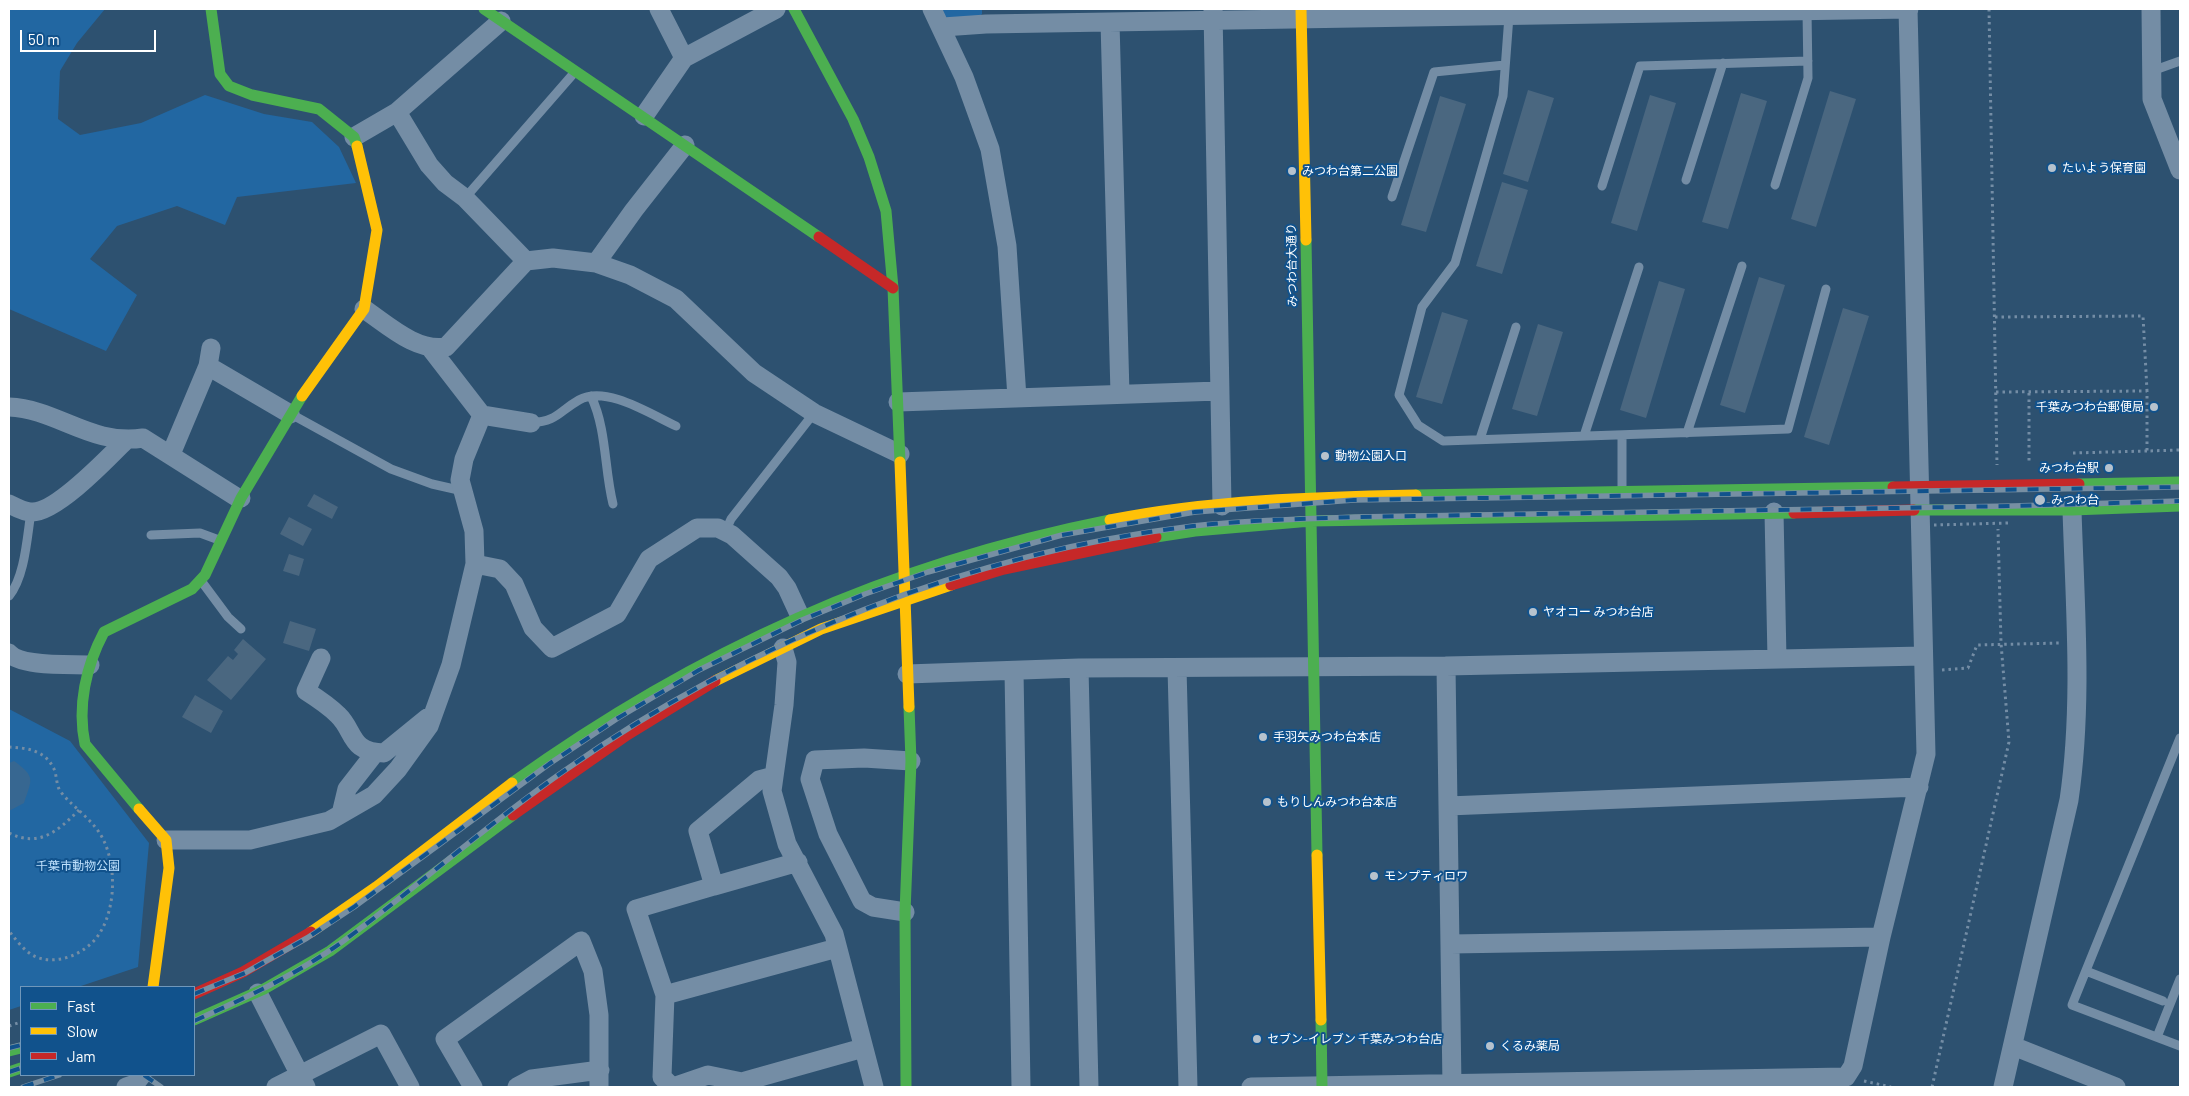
<!DOCTYPE html>
<html>
<head>
<meta charset="utf-8">
<style>
  body { margin:0 }
  #map { position:relative; width:2189px; height:1096px; overflow:hidden; background:#2d5170; font-family:Barlow,sans-serif }
  canvas { display:block }
  .frame { position:absolute; inset:0; border:10px solid #fff; pointer-events:none }
  .legend { position:absolute; left:20px; top:986px; width:175px; height:90px; box-sizing:border-box; background:#11528c; border:1px solid #7097ba; margin:0; padding:6px 9px; list-style:none; font-size:15px; color:#fff }
  .legend li { display:flex; align-items:center; gap:10px; height:25px }
  .legend b { width:25px; border:1px solid #7097ba }
  .scale { position:absolute; left:20px; top:30px; width:136px; height:22px; box-sizing:border-box; border:2px solid #fff; border-top:0; padding-left:6px; font-size:15px; line-height:18px; white-space:nowrap; color:#fff; -webkit-text-stroke:4px #11528c; paint-order:stroke }
</style>
</head>
<body>
<div id="map">
<canvas width="2189" height="1096"></canvas>
<div class="frame"></div>
<ul class="legend">
<li><b style="height:6px;background:#4caf50"></b>Fast</li>
<li><b style="height:6px;background:#ffc107"></b>Slow</li>
<li><b style="height:6px;background:#c62828"></b>Jam</li>
</ul>
<div class="scale">50 m</div>
</div>
<script>
const ctx = document.querySelector('canvas').getContext('2d');
ctx.lineJoin = 'round';
function fill(path, color) {
  ctx.fillStyle = color;
  ctx.fill(path, 'evenodd');
}
function strokePath(path, color, width, dash) {
  ctx.strokeStyle = color;
  ctx.lineWidth = width;
  ctx.lineCap = dash ? 'butt' : 'round';
  ctx.setLineDash(dash || []);
  ctx.stroke(path);
}
function drawText(font, color, halo, rows, align = 'center') {
  ctx.font = font + ' Barlow,"Noto Sans JP",sans-serif';
  ctx.lineWidth = 4;
  ctx.setLineDash([]);
  ctx.textBaseline = 'middle';
  ctx.strokeStyle = halo;
  ctx.fillStyle = color;
  for (const [text, x, y, turn = 0] of rows) {
    ctx.save();
    ctx.translate(x, y);
    ctx.rotate((+turn || 0) * Math.PI / 180);
    ctx.textAlign = isNaN(turn) ? turn : align;
    if (halo) ctx.strokeText(text, 0, 0);
    ctx.fillText(text, 0, 0);
    ctx.restore();
  }
}
fill(new Path2D(`
  M 9,9 L 105,9 L 77,43 L 60,71 L 58,119 L 80,135 L 141,123 L 205,95 L 264,114 L 312,122 L 339,147 L 356,183 L 237,197 L 225,225 L 177,206 L 117,226 L 90,259 L 137,295 L 106,351 L 9,309 Z
  M 940,9 L 982,9 L 982,14 L 976,19 L 948,22 Z
  M 9,709 L 70,741 L 149,843 L 138,967 L 78,987 L 21,987 L 21,1006 L 9,1010 Z`), '#2267a2');
fill(new Path2D(`
  M 14,761 C 36,777 32,779 24,803 L 9,811 L 9,763 Z`), '#376791');
fill(new Path2D(`
  M 1528,90 L 1554,98 L 1528,182 L 1503,174 Z
  M 1830,91 L 1856,99 L 1816,227 L 1791,219 Z
  M 1741,93 L 1767,101 L 1728,229 L 1702,222 Z
  M 1650,95 L 1676,103 L 1637,231 L 1611,223 Z
  M 1440,96 L 1466,104 L 1426,232 L 1401,225 Z
  M 1502,182 L 1528,190 L 1502,274 L 1476,266 Z
  M 1759,277 L 1785,285 L 1745,413 L 1720,405 Z
  M 1659,281 L 1685,289 L 1646,418 L 1620,410 Z
  M 1843,308 L 1869,316 L 1829,445 L 1804,437 Z
  M 1442,312 L 1468,320 L 1442,404 L 1416,397 Z
  M 1538,324 L 1563,332 L 1537,416 L 1512,409 Z
  M 314,494 L 338,507 L 332,519 L 307,506 Z
  M 289,517 L 312,529 L 303,546 L 280,534 Z
  M 289,554 L 304,559 L 299,576 L 283,571 Z
  M 290,621 L 316,629 L 309,651 L 283,643 Z
  M 243,639 L 266,659 L 231,700 L 207,680 L 228,656 L 233,660 L 238,654 L 234,650 Z
  M 195,695 L 223,711 L 211,733 L 182,717 Z`), '#4a6780');
strokePath(new Path2D(`
  M 1989,9 L 1997,465
  M 1995,317 L 2143,316 L 2147,391
  M 1996,392 L 2147,391 L 2147,451 L 2180,450
  M 2029,393 L 2029,462
  M 2073,453 L 2147,451
  M 1942,670 L 1968,668 L 1977,645 L 2060,643
  M 9,747 C 27,748 45,750 54,769 C 57,776 56,784 60,791 C 74,809 92,818 103,839 C 116,865 116,905 101,931 C 90,951 62,965 39,958 C 26,954 17,941 9,931
  M 9,833 C 39,848 58,831 79,810
  M 9,1026 L 21,1022
  M 1864,1081 L 1891,1087
  M 1932,1087 L 2009,742 L 2001,643 L 1998,529`), '#748da5', 3, [2.5, 4]);
strokePath(new Path2D(`
  M 1509,16 L 1503,96 L 1455,263 L 1422,307 L 1399,395 L 1418,425 L 1443,441 L 1788,429 L 1826,289
  M 2152,71 L 2180,61
  M 1686,180 L 1723,63
  M 1775,185 L 1808,78 L 1807,11
  M 1602,186 L 1640,66 L 1808,61
  M 1392,197 L 1434,72 L 1505,65
  M 465,198 L 574,73
  M 591,396 C 607,430 604,468 613,504
  M 291,414 L 391,469 L 432,484 L 463,491
  M 531,423 C 558,421 558,412 579,400 C 606,385 650,414 676,426
  M 1687,433 L 1742,266
  M 1622,435 L 1622,490
  M 1584,436 L 1639,267
  M 1480,439 L 1516,327
  M 726,530 L 731,519 L 814,413
  M 151,535 L 200,533 L 219,540
  M 202,582 L 228,617 L 241,629
  M 9,596 C 25,577 27,537 31,512
  M 2180,738 L 2072,1005 L 2180,1046
  M 2086,971 L 2163,1001
  M 2157,1037 L 2180,979`), '#748da5', 9);
strokePath(new Path2D(`
  M 659,9 L 684,58
  M 932,9 L 964,77 L 990,149 L 1007,246 L 1017,398
  M 2151,9 L 2152,99 L 2180,170
  M 1213,10 L 1222,506
  M 1110,22 L 1120,394
  M 943,27 L 986,24 L 1909,9
  M 397,112 L 429,165 L 445,183 L 465,198 L 526,261
  M 644,116 L 684,58 L 776,9
  M 354,137 L 397,112 L 501,21
  M 596,263 L 634,210 L 685,145
  M 364,309 C 388,325 416,352 446,347 L 526,261 L 553,258 L 596,263 L 630,275 L 676,299 L 754,373 L 814,413 L 900,454
  M 431,349 L 482,415 L 531,423
  M 208,366 L 290,414
  M 898,402 L 1219,391
  M 9,407 C 57,409 91,446 143,438 L 238,498 L 241,498
  M 171,454 L 208,366 L 211,348
  M 9,504 C 15,507 24,512 31,512 C 55,514 108,458 125,441
  M 1774,512 L 1777,659
  M 475,564 L 500,569 L 514,584 L 533,628 L 552,648 L 617,614 L 649,559 L 697,528 L 718,528 L 732,535 L 779,577 L 787,588 L 799,614
  M 783,648 L 787,662 L 784,705 L 772,791 L 787,844 L 834,934 L 874,1087
  M 9,653 C 20,667 72,664 90,665
  M 321,658 L 306,691 C 317,698 329,706 338,715 C 355,731 349,752 384,753 L 427,718
  M 1446,666 L 1452,1087
  M 1079,668 L 1089,1087
  M 1177,668 L 1188,1087
  M 1014,671 L 1021,1087
  M 907,674 L 1079,668 L 1446,666 L 1923,656
  M 774,776 L 759,780 L 698,831 L 714,886 L 798,862
  M 1448,806 L 1919,787
  M 341,814 L 347,789 L 375,753
  M 166,840 L 250,840 L 329,821 L 374,795 L 398,769 L 429,726 L 451,665 L 475,564 L 474,531 L 460,480 L 464,459 L 482,415
  M 905,912 L 873,907 L 862,901 L 828,834 L 810,779 L 815,760 L 864,758 L 911,761
  M 1451,944 L 1881,937
  M 258,993 L 306,1087
  M 665,995 L 837,948
  M 2013,1046 L 2116,1087
  M 126,1087 L 135,1084 L 142,1075
  M 276,1087 L 381,1034 L 410,1087
  M 473,1087 L 445,1039 L 581,941 L 593,971 L 599,1015 L 599,1087
  M 517,1087 L 532,1079 L 600,1070
  M 672,1087 L 662,1077 L 665,995 L 636,909 L 714,886
  M 673,1087 L 708,1075 L 742,1082 L 863,1048
  M 1251,1087 L 1846,1077 L 1853,1066 L 1881,937 L 1926,754 L 1908,9
  M 2003,1087 L 2069,800 C 2083,704 2075,607 2072,510`), '#748da5', 19);
strokePath(new Path2D(`
  M 211,9 L 220,74 L 229,86 L 252,95 L 319,109 L 354,137 L 357,146
  M 484,9 L 819,237
  M 794,9 L 853,119 L 869,157 L 886,211 L 893,288 L 900,462
  M 1306,240 L 1317,855
  M 2079,484 L 2180,482
  M 1416,495 L 1893,487
  M 1914,510 L 2072,510 L 2180,506
  M 1156,537 L 1195,531 L 1311,521 L 1794,513
  M 512,783 C 696,651 888,564 1110,520
  M 139,809 L 85,744 C 77,706 86,666 104,632 L 192,589 L 205,575 L 241,498 L 302,396
  M 194,1020 L 264,989 L 330,951 L 513,815
  M 1321,1020 L 1322,1087
  M 9,1051 L 21,1048
  M 9,1072 L 21,1068
  M 906,1087 L 905,912 L 911,761 L 909,707`), '#4caf50', 11);
strokePath(new Path2D(`
  M 1301,9 L 1306,240
  M 302,396 L 364,309 L 377,230 L 357,146
  M 900,462 L 909,707
  M 1110,520 C 1211,500 1314,497 1416,495
  M 715,681 L 821,629 L 951,585
  M 139,809 L 166,840 L 169,868 L 153,987
  M 1317,855 L 1321,1020
  M 311,932 L 376,887 L 512,783`), '#ffc107', 11);
strokePath(new Path2D(`
  M 819,237 L 893,288
  M 1893,487 L 2079,484
  M 1794,513 L 1914,510
  M 951,585 L 1004,569 L 1156,537
  M 513,815 L 627,735 L 715,681
  M 194,994 L 243,972 L 311,932`), '#c62828', 11);
const rail = new Path2D(`
  M 194,994 L 245,973 L 307,938 L 354,907 L 549,764 L 618,718 L 699,670 L 802,620 L 865,594 L 928,572 L 1062,535 L 1195,512 L 1354,500 L 2180,487
  M 194,1021 C 245,998 296,975 342,942 C 418,887 487,824 564,771 C 749,641 968,553 1193,526 C 1247,520 1301,519 1355,517 L 2013,506 L 2180,501
  M 9,1048 L 21,1045
  M 9,1072 L 21,1068
  M 144,1075 L 161,1087
  M 23,1087 L 59,1075`);
strokePath(rail, '#778fa3', 5.5);
strokePath(rail, '#11528c', 4, [11]);
strokePath(new Path2D(`
  M 1934,525 L 2008,523`), '#748da5', 3, [2.5, 4]);
for (const [x, y, r, color] of [
  [2052,168,5,"#b6c2cd"],
  [1292,171,5,"#b6c2cd"],
  [2154,407,5,"#b6c2cd"],
  [1325,456,5,"#b6c2cd"],
  [2109,468,5,"#b6c2cd"],
  [2040,500,6,"#b6c2cd"],
  [1533,612,5,"#b6c2cd"],
  [1263,737,5,"#b6c2cd"],
  [1267,802,5,"#b6c2cd"],
  [1374,876,5,"#b6c2cd"],
  [1257,1039,5,"#b6c2cd"],
  [1490,1046,5,"#b6c2cd"]
]) {
  const dot = new Path2D();
  dot.arc(x, y, r, 0, 2 * Math.PI);
  ctx.fillStyle = color;
  ctx.fill(dot);
  strokePath(dot, '#11528c', 2);
}
drawText('12px', '#fff', '#11528c', [
  ["たいよう保育園",2062,168],
  ["みつわ台第二公園",1302,171],
  ["千葉みつわ台郵便局",2144,407,"right"],
  ["動物公園入口",1335,456],
  ["みつわ台駅",2099,468,"right"],
  ["みつわ台",2051,500],
  ["ヤオコー みつわ台店",1543,612],
  ["手羽矢みつわ台本店",1273,737],
  ["もりしんみつわ台本店",1277,802],
  ["モンプティロワ",1384,876],
  ["セブン-イレブン 千葉みつわ台店",1267,1039],
  ["くるみ薬局",1500,1046]
], 'left');
drawText('12px', '#fff', '#11528c', [
  ["みつわ台大通り",1292,265,-91]
]);
drawText('12px', '#bfe1fd', '#11528c', [
  ["千葉市動物公園",78,866]
]);
</script>
</body>
</html>
